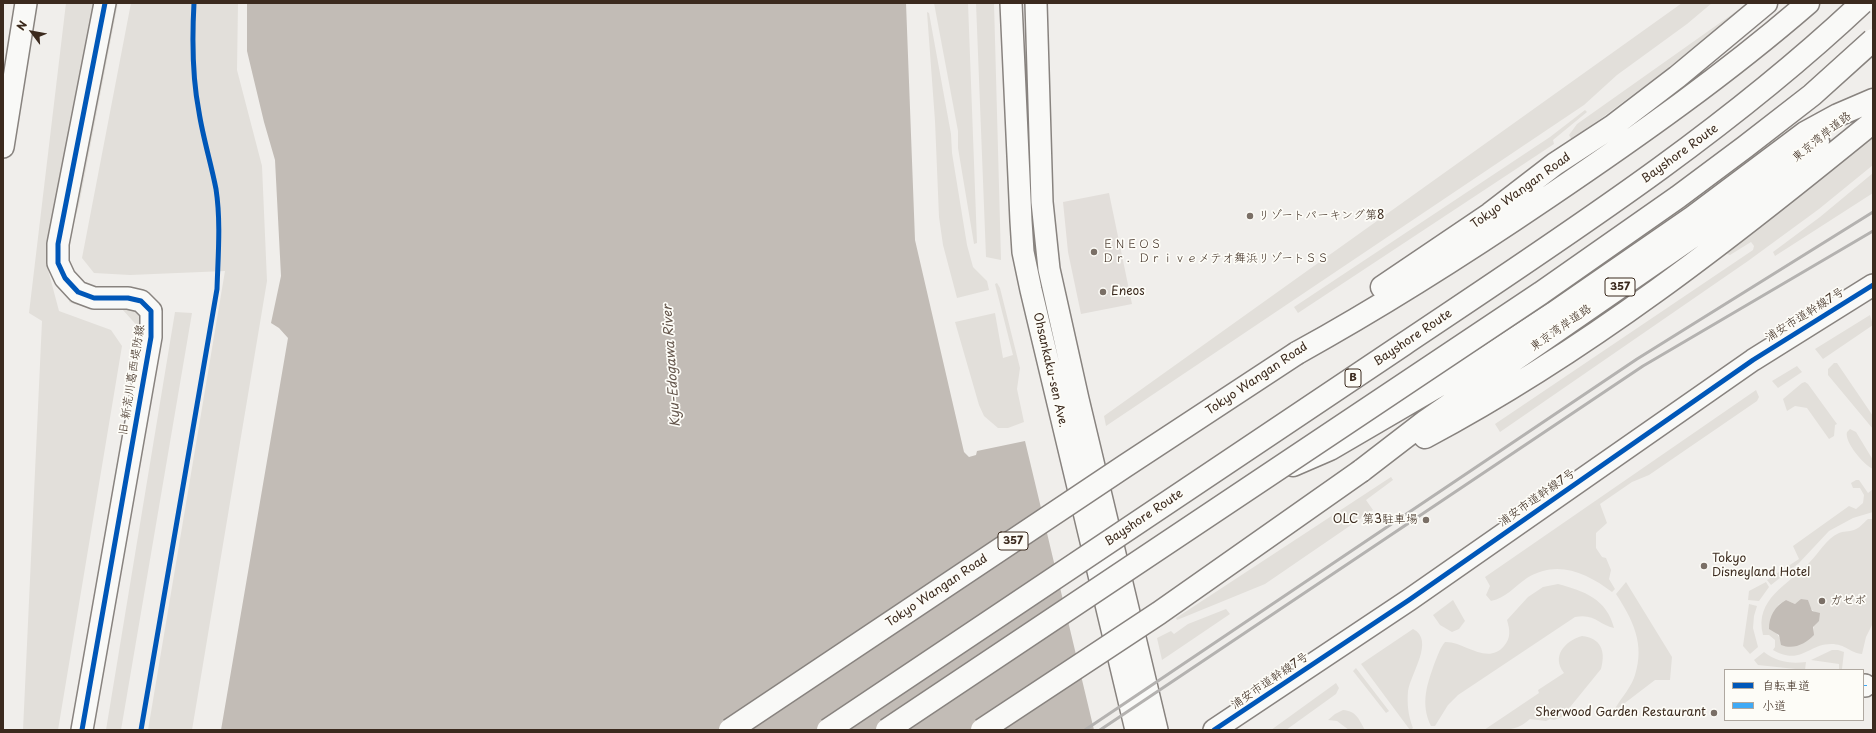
<!DOCTYPE html>
<html>
<head>
<meta charset="utf-8">
<style>
  body { margin:0 }
  #map { position:relative; width:1876px; height:733px; overflow:hidden; background:#f0eeeb; font-family:"Playpen Sans","Klee One",sans-serif }
  canvas { display:block }
  .frame { position:absolute; inset:0; border:4px solid #3b2a1e; pointer-events:none }
  .legend { position:absolute; left:1724px; top:669px; width:140px; height:52px; box-sizing:border-box; background:#fdfcf7; border:1px solid #afa8a0; margin:0; padding:5px 7px; list-style:none; font-size:12px; color:#3b2a1e }
  .legend li { display:flex; align-items:center; gap:8px; height:20px }
  .legend b { width:20px; border:1px solid #afa8a0 }
  .north { position:absolute; left:12px; top:12px; width:40px; height:40px; -webkit-text-stroke:3px #fdfcf7; paint-order:stroke; rotate:302deg; font-size:11px; font-weight:700; line-height:16px; text-align:center; color:#3b2a1e }
  .north::after { content:''; display:block; margin:auto; width:14px; height:18px; background:#3b2a1e; clip-path:polygon(50% 0,100% 100%,50% 72%,0 100%) }
</style>
</head>
<body>
<div id="map">
<canvas width="1876" height="733"></canvas>
<div class="frame"></div>
<ul class="legend">
<li><b style="height:5px;background:#0057b8"></b>自転車道</li>
<li><b style="height:5px;background:#3fa9f5"></b>小道</li>
</ul>
<div class="north">N</div>
</div>
<script>
const ctx = document.querySelector('canvas').getContext('2d');
ctx.lineJoin = 'round';
function fill(path, color) {
  ctx.fillStyle = color;
  ctx.fill(path, 'evenodd');
}
function strokePath(path, color, width, dash) {
  ctx.strokeStyle = color;
  ctx.lineWidth = width;
  ctx.lineCap = dash ? 'butt' : 'round';
  ctx.setLineDash(dash || []);
  ctx.stroke(path);
}
function drawText(font, color, halo, rows, align = 'center') {
  ctx.font = font + ' "Playpen Sans","Klee One",sans-serif';
  ctx.lineWidth = 3.5;
  ctx.setLineDash([]);
  ctx.textBaseline = 'middle';
  ctx.strokeStyle = halo;
  ctx.fillStyle = color;
  for (const [text, x, y, turn = 0] of rows) {
    ctx.save();
    ctx.translate(x, y);
    ctx.rotate((+turn || 0) * Math.PI / 180);
    ctx.textAlign = isNaN(turn) ? turn : align;
    if (halo) ctx.strokeText(text, 0, 0);
    ctx.fillText(text, 0, 0);
    ctx.restore();
  }
}
fill(new Path2D(`
  M 1109,193 L 1132,304 L 1081,314 L 1068,252 L 1063,202 Z`), '#e2deda');
fill(new Path2D(`
  M 66,3 L 96,3 L 46,262 L 59,311 L 111,330 L 122,346 L 58,730 L 23,730 L 42,321 L 29,313 Z
  M 114,3 L 118,3 L 79,205 L 73,226 L 71,226 Z
  M 131,3 L 238,3 L 237,70 L 262,166 L 267,281 L 192,730 L 148,730 L 225,271 L 130,275 L 94,273 L 82,258 Z
  M 934,3 L 968,3 L 977,243 L 974,244 L 958,148 L 958,131 Z
  M 976,3 L 994,3 L 1001,260 L 986,257 Z
  M 1682,3 L 1712,3 L 1687,24 L 1617,75 L 1584,105 L 1106,426 L 1104,416 Z
  M 1748,3 L 1717,32 L 1572,140 L 1569,135 L 1577,124 Z
  M 927,12 L 929,13 L 951,134 L 952,153 L 967,245 L 973,267 L 987,281 L 989,290 L 957,298 L 943,245 L 939,217 L 935,121 Z
  M 1585,110 L 1587,112 L 1553,140 L 1554,144 L 1298,313 L 1294,307 L 1550,137 Z
  M 1873,134 L 1873,165 L 1819,209 L 1748,261 L 1500,432 L 1495,424 L 1753,250 L 1754,246 L 1751,242 L 1730,255 L 1724,253 L 1756,229 Z
  M 1873,173 L 1873,193 L 1775,256 L 1773,252 L 1820,217 Z
  M 997,283 L 1000,288 L 1020,368 L 1017,389 L 1024,422 L 1008,428 L 998,428 L 984,416 L 979,405 L 955,322 L 995,313 L 1003,358 L 1013,355 L 995,284 Z
  M 70,300 C 76,302 83,305 89,306 C 108,309 135,298 143,323 L 136,369 L 132,369 L 141,330 L 122,309 C 103,310 88,309 69,302 Z
  M 175,312 L 192,313 L 121,730 L 106,730 Z
  M 1870,315 L 1873,325 L 1823,359 L 1815,349 Z
  M 1834,363 L 1837,363 L 1873,416 L 1873,429 L 1828,375 L 1828,369 Z
  M 1797,366 L 1802,372 L 1778,388 L 1772,381 Z
  M 1805,382 L 1808,384 L 1837,424 L 1835,425 L 1834,436 L 1829,439 L 1807,408 L 1795,406 L 1787,411 L 1783,399 L 1802,383 Z
  M 1756,390 L 1759,397 L 1757,401 L 1649,475 L 1632,482 L 1600,504 L 1607,523 L 1596,533 L 1596,548 L 1602,557 L 1606,558 L 1611,570 L 1609,579 L 1615,589 L 1612,592 C 1587,573 1557,559 1527,578 C 1515,586 1506,598 1491,601 L 1486,595 L 1490,586 L 1485,577 Z
  M 1850,429 L 1856,432 L 1873,460 L 1873,469 C 1864,465 1844,442 1847,432 Z
  M 1391,477 L 1393,480 L 1366,500 L 1373,510 L 1265,584 L 1177,620 L 1176,618 Z
  M 1856,480 L 1859,480 L 1868,493 L 1873,489 L 1873,512 L 1853,518 L 1829,531 L 1799,563 L 1771,585 L 1767,580 L 1799,559 L 1793,546 L 1849,506 L 1856,509 L 1863,503 L 1864,495 L 1860,488 L 1853,488 L 1851,483 Z
  M 1868,519 L 1873,519 L 1873,623 L 1866,637 L 1862,654 C 1850,653 1846,644 1831,644 C 1808,644 1801,666 1773,650 L 1775,647 L 1775,640 L 1769,635 L 1763,635 C 1754,599 1788,585 1809,563 C 1819,553 1826,539 1839,533 C 1843,531 1849,532 1854,530 C 1860,528 1863,523 1868,519 ZM 1786,600 L 1795,604 L 1808,600 L 1810,608 L 1816,613 L 1813,633 L 1781,640 L 1775,631 L 1778,605 Z
  M 1626,582 L 1672,657 L 1670,680 L 1655,680 L 1617,709 L 1616,707 C 1622,697 1632,686 1635,675 C 1645,644 1633,620 1616,594 Z
  M 1766,582 L 1769,587 L 1759,601 L 1748,600 L 1749,591 Z
  M 1558,584 C 1584,591 1607,599 1614,628 C 1599,625 1595,613 1575,617 L 1458,695 L 1448,705 L 1435,726 L 1431,726 C 1420,704 1427,684 1435,662 C 1438,655 1440,648 1445,642 C 1464,641 1487,666 1504,646 C 1511,638 1510,630 1507,620 L 1528,597 L 1543,587 Z
  M 1453,600 L 1465,621 L 1459,629 L 1452,632 L 1440,625 L 1433,615 Z
  M 1749,604 L 1757,606 L 1754,616 L 1753,628 L 1758,647 L 1750,654 L 1743,646 Z
  M 1226,609 L 1230,614 L 1162,660 L 1157,638 L 1171,631 L 1174,634 L 1188,624 Z
  M 1413,629 C 1435,640 1411,673 1408,691 C 1407,704 1408,715 1413,728 L 1410,730 L 1361,664 Z
  M 1582,636 C 1601,638 1606,651 1601,669 L 1562,717 L 1554,720 L 1550,719 L 1546,721 L 1530,719 C 1516,732 1503,730 1484,730 L 1539,693 L 1538,690 L 1564,673 C 1551,656 1565,641 1582,636 Z
  M 1832,650 L 1838,650 L 1844,652 L 1842,669 L 1839,669 L 1839,664 L 1811,660 Z
  M 1764,652 C 1777,662 1790,664 1806,662 L 1805,670 L 1758,665 L 1754,660 Z
  M 1356,668 L 1389,711 L 1386,713 L 1353,671 Z
  M 1336,683 L 1339,688 L 1336,694 L 1286,730 L 1271,730 Z
  M 1343,710 C 1356,711 1359,719 1365,730 L 1349,730 L 1337,721 L 1328,720 L 1335,714 Z`), '#e2dfda');
fill(new Path2D(`
  M 247,3 L 906,3 L 915,240 L 964,452 L 969,457 L 976,455 L 977,451 L 1025,441 L 1094,730 L 221,730 L 288,338 L 279,328 L 271,323 L 281,276 L 275,160 L 264,122 L 247,51 Z
  M 1801,599 L 1808,600 L 1812,611 L 1820,613 L 1819,621 L 1813,627 L 1814,635 C 1805,644 1794,650 1781,645 L 1779,635 L 1769,629 C 1769,616 1775,606 1786,600 L 1795,604 Z`), '#c2bcb6');
const minor = new Path2D(`
  M 1011,3 L 1021,221 L 1023,252 L 1031,290 L 1136,730
  M 1036,3 L 1042,202 L 1049,269 L 1078,399 L 1157,730
  M 3,147 L 26,3
  M 1865,686 L 1865,685
  M 82,730 L 151,337 L 151,311 L 141,301 L 128,298 L 94,298 L 78,292 L 65,278 L 58,263 L 58,244 L 105,3
  M 1214,730 L 1409,600 L 1753,360 L 1873,285`);
const highway = new Path2D(`
  M 1382,287 L 1490,214 L 1555,164 L 1613,126 L 1677,77 L 1766,3
  M 1297,353 C 1384,305 1467,252 1548,197 C 1638,136 1726,74 1808,3
  M 1425,437 C 1587,351 1732,237 1873,122
  M 1293,465 L 1330,449 L 1484,359 L 1554,313 L 1693,217 L 1805,133 L 1838,115 L 1873,100
  M 1361,471 L 1426,421 L 1705,228 L 1772,179 L 1818,141`);
strokePath(minor, '#88837f', 24);
strokePath(highway, '#88837f', 25);
strokePath(minor, '#f9f9f7', 21);
strokePath(highway, '#f9f9f7', 22);
strokePath(new Path2D(`
  M 1085,730 L 1637,359 L 1873,212
  M 1100,730 L 1643,366 L 1873,231`), '#b4b2b0', 3);
const highwayBridge = new Path2D(`
  M 730,730 L 1125,466 L 1297,353
  M 828,730 C 1020,602 1212,473 1404,344 C 1562,238 1723,134 1862,3
  M 887,730 L 1541,293 L 1678,197 L 1745,147 L 1812,95 L 1873,40
  M 982,730 L 1159,613 L 1361,471`);
strokePath(highwayBridge, '#88837f', 25, []);
strokePath(highwayBridge, '#f9f9f7', 22);
strokePath(new Path2D(`
  M 1865,686 L 1865,685`), '#3fa9f5', 4, [8, 4]);
strokePath(new Path2D(`
  M 82,730 L 151,337 L 151,311 L 141,301 L 128,298 L 94,298 L 78,292 L 65,278 L 58,263 L 58,244 L 105,3
  M 141,730 L 217,289 C 218,256 221,222 216,189 C 211,163 203,138 199,112 C 192,76 192,39 194,3
  M 1214,730 L 1409,600 L 1753,360 L 1873,285`), '#0057b8', 5);
for (const [x, y, r, color] of [
  [1250,216,4,"#7a6f66"],
  [1094,252,4,"#7a6f66"],
  [1103,292,4,"#7a6f66"],
  [1426,520,4,"#7a6f66"],
  [1704,566,4,"#7a6f66"],
  [1822,601,4,"#7a6f66"],
  [1714,713,4,"#7a6f66"]
]) {
  const dot = new Path2D();
  dot.arc(x, y, r, 0, 2 * Math.PI);
  ctx.fillStyle = color;
  ctx.fill(dot);
  strokePath(dot, '#fdfcf7', 1.5);
}
for (const [x, y, w] of [
  [1620,287,30],
  [1353,378,16],
  [1013,541,30]
]) {
  const box = new Path2D();
  box.roundRect(x - w / 2, y - 9, w, 18, 3);
  ctx.fillStyle = '#fdfcf7';
  ctx.fill(box);
  strokePath(box, '#3b2a1e', 1);
}
drawText('bold 11px', '#3b2a1e', null, [
  ["357",1620,287],
  ["B",1353,378],
  ["357",1013,541]
]);
drawText('12px', '#3b2a1e', '#fdfcf7', [
  ["東京湾岸道路",1822,137,-39],
  ["Bayshore Route",1680,154,-36],
  ["Tokyo Wangan Road",1521,191,-36],
  ["浦安市道幹線7号",1805,315,-32],
  ["東京湾岸道路",1561,328,-35],
  ["Bayshore Route",1413,338,-34],
  ["Ohsankaku-sen Ave.",1050,370,77],
  ["Tokyo Wangan Road",1257,379,-34],
  ["旧 新荒川葛西堤防線",132,380,-81],
  ["浦安市道幹線7号",1537,498,-35],
  ["Bayshore Route",1144,518,-34],
  ["Tokyo Wangan Road",937,591,-34],
  ["浦安市道幹線7号",1270,681,-34]
]);
drawText('12px', '#3b2a1e', '#fdfcf7', [
  ["リゾートパーキング第8",1258,216],
  ["ＥＮＥＯＳ",1102,245],
  ["Ｄｒ．Ｄｒｉｖｅメテオ舞浜リゾートＳＳ",1102,259],
  ["Eneos",1111,292],
  ["OLC 第3駐車場",1418,520,"right"],
  ["Tokyo",1712,559],
  ["Disneyland Hotel",1712,573],
  ["ガゼボ",1830,601],
  ["Sherwood Garden Restaurant",1706,713,"right"]
], 'left');
drawText('italic 13px', '#63554b', '#fdfcf7', [
  ["Kyu-Edogawa River",672,366,-94]
]);
</script>
</body>
</html>
